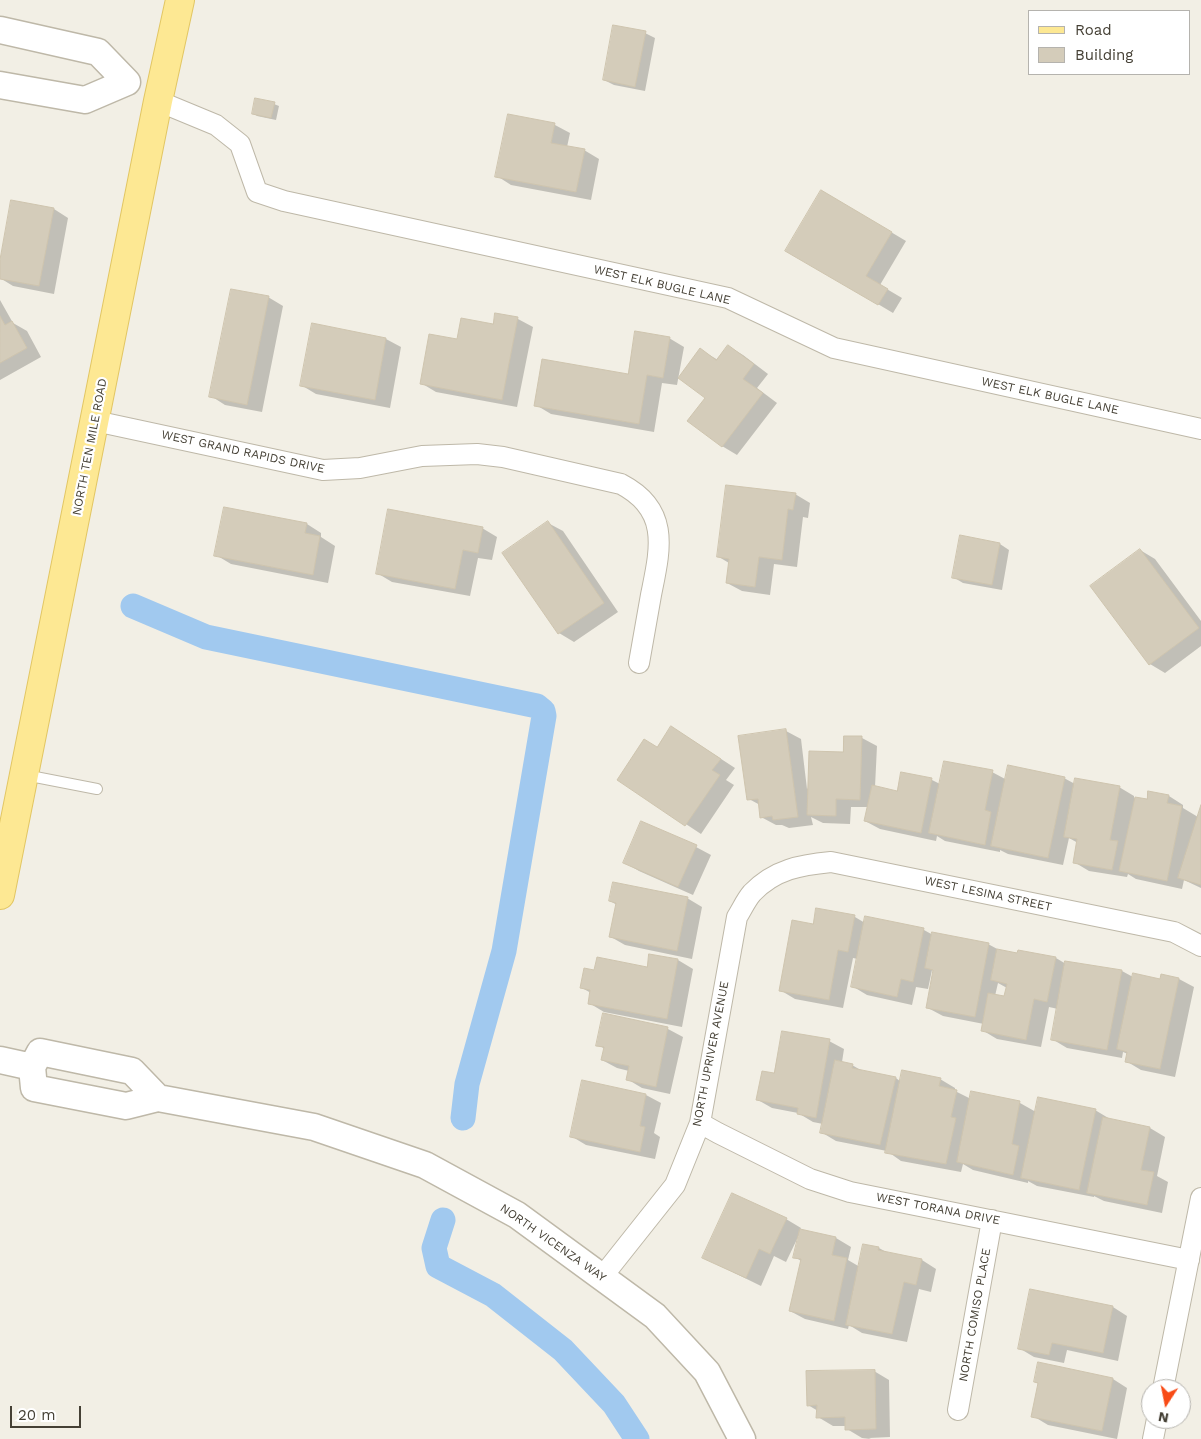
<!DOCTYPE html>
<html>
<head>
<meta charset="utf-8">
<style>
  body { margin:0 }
  #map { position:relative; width:1201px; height:1439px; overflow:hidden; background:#f2efe5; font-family:"Work Sans",sans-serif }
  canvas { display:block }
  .legend { position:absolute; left:1028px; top:10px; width:162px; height:65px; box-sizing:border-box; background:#fff; border:1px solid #b5b3ae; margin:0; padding:6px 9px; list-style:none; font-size:15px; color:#454035 }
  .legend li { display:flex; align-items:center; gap:10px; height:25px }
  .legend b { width:25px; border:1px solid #b5b3ae }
  .north { position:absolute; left:1141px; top:1379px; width:50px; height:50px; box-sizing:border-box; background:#fff; border:1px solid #b5b3ae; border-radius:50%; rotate:191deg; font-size:14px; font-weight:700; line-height:20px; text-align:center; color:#454035 }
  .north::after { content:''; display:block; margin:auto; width:18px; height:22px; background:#f84b16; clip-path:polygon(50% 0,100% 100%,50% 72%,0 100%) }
  .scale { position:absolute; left:10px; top:1406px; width:71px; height:22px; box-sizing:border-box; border:2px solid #454035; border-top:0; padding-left:6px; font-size:15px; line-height:18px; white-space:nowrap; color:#454035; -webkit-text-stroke:4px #fff; paint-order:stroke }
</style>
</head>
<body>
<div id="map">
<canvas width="1201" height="1439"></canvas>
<ul class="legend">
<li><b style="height:6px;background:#fde893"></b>Road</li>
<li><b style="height:14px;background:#d4ccba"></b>Building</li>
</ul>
<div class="north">N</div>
<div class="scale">20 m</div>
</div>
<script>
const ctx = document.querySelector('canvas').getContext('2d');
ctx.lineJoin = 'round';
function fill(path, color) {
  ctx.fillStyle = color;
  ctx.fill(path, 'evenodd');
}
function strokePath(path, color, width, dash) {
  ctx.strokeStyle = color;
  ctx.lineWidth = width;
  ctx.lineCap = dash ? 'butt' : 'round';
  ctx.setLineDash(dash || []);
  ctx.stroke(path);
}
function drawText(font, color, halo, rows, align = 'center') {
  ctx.font = font + ' "Work Sans",sans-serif';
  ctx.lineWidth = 4.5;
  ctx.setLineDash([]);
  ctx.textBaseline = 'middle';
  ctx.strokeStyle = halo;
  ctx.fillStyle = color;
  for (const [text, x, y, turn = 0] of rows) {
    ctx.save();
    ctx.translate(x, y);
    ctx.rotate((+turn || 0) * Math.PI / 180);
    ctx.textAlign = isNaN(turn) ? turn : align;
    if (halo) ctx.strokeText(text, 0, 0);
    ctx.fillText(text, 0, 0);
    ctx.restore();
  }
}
fill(new Path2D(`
  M 645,33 L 655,38 L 645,91 L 614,85 L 604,80 Z
  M 274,104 L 279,106 L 276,120 L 257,116 L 253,113 Z
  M 509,116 L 555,125 L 570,133 L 567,147 L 584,150 L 599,159 L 591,200 L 511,185 L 497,176 Z
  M 822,191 L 906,241 L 880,285 L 902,298 L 893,313 L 787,250 Z
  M 54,209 L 68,218 L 54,294 L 13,286 L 0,278 L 0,266 Z
  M 268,297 L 283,306 L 262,412 L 225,405 L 211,396 Z
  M 0,300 L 13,323 L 27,331 L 41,357 L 0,380 Z
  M 496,314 L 518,319 L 533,327 L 517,407 L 436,392 L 421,383 L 458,341 L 494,325 Z
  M 313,325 L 386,339 L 401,347 L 390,408 L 316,394 L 301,385 Z
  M 669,338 L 684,347 L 677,385 L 662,383 L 654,432 L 551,414 L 536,405 L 629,376 Z
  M 728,346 L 743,355 L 768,374 L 757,388 L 777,403 L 737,455 L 722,446 L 707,398 L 701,350 L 718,360 Z
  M 795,494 L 810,503 L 808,518 L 803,517 L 797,567 L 774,564 L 770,595 L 742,591 L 727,583 L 729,563 L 719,557 Z
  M 548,523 L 563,531 L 618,612 L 574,642 L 559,633 Z
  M 307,524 L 321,533 L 321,537 L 335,546 L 328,583 L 231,564 L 216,555 Z
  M 482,528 L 497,537 L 492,560 L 478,558 L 470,596 L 392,582 L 377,573 Z
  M 1000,544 L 1009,550 L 1002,590 L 963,583 L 953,577 Z
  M 1140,550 L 1155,559 L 1201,621 L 1201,646 L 1165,673 L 1150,664 Z
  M 672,727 L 735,768 L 726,780 L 734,785 L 701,834 L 619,780 L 657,748 Z
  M 786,731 L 801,739 L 807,789 L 844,753 L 845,737 L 862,738 L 877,746 L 875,787 L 898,792 L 902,773 L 932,780 L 940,784 L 992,772 L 1007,780 L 1064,778 L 1075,784 L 1119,787 L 1134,796 L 1134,798 L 1148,801 L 1169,796 L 1183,805 L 1183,808 L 1198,817 L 1201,809 L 1201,888 L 1184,880 L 1182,889 L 1136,879 L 1128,874 L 1127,877 L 1089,871 L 1074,862 L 1078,843 L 1069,838 L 1063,865 L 1008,854 L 1000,850 L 1000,852 L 945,841 L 937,836 L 936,841 L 880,829 L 865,821 L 868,807 L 851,807 L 850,824 L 823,823 L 811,817 L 813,825 L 789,828 L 782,825 L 776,825 L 761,817 L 760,805 L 749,799 Z
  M 696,847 L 711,855 L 693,895 L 639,871 L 624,862 Z
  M 687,898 L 702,907 L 692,959 L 625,945 L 611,937 L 617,905 L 610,901 Z
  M 855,917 L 865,923 L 924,930 L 933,935 L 988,944 L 1001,951 L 1056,958 L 1066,964 L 1122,971 L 1133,977 L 1161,981 L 1179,979 L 1194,987 L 1175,1077 L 1141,1070 L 1126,1061 L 1128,1054 L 1123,1052 L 1122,1058 L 1067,1048 L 1052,1039 L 1058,1009 L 1049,1007 L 1041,1047 L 997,1039 L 982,1030 L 984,1024 L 943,1016 L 928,1008 L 934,972 L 932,970 L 928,989 L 916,987 L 912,1005 L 867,995 L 852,986 L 858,959 L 853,958 L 843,1008 L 795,999 L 780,990 L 814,925 ZM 998,983 L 1007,988 L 1005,998 L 995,996 Z
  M 650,955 L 678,960 L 693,969 L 682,1027 L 604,1012 L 589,1003 L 591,993 L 582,988 L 595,971 L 648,969 Z
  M 604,1015 L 668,1029 L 683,1037 L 670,1094 L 642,1088 L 627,1079 L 629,1071 L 617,1068 L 602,1060 L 605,1049 L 598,1045 Z
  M 829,1041 L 844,1049 L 842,1062 L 852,1065 L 864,1072 L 896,1078 L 901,1082 L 940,1079 L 955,1088 L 955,1091 L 971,1099 L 972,1093 L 1020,1103 L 1036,1112 L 1095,1110 L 1110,1119 L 1110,1120 L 1150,1128 L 1165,1137 L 1157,1176 L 1168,1182 L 1162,1213 L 1104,1201 L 1094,1196 L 1094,1197 L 1037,1186 L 1028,1181 L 1028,1183 L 973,1170 L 963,1164 L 961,1172 L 901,1161 L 887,1151 L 836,1141 L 821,1132 L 823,1124 L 813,1122 L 798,1113 L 772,1108 L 758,1100 L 775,1074 Z
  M 646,1095 L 661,1103 L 654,1133 L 660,1137 L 655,1159 L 586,1145 L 571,1136 Z
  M 786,1219 L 801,1228 L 800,1230 L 836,1238 L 851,1247 L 848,1260 L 860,1267 L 879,1248 L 888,1253 L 922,1260 L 936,1269 L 931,1292 L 919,1289 L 907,1342 L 862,1333 L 849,1325 L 848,1329 L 805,1319 L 790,1311 L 801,1261 L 795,1257 L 800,1233 L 786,1262 L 774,1256 L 761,1286 L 704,1258 Z
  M 1113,1307 L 1127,1316 L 1118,1361 L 1067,1350 L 1064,1363 L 1034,1357 L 1019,1348 Z
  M 874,1371 L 889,1380 L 890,1437 L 869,1438 L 871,1439 L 862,1438 L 847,1429 L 847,1426 L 833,1426 L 818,1417 L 818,1411 L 808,1405 Z
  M 1113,1379 L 1127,1388 L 1117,1439 L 1048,1425 L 1033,1416 L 1039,1384 L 1035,1382 Z`), '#0003');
strokePath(new Path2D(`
  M 133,606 L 206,637 L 537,706 L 543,711 L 544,716 L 504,951 L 467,1084 L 463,1118
  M 443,1220 L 434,1248 L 438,1266 L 493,1295 L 563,1350 L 614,1404 L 637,1439`), '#a1c9ef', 25);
const building = new Path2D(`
  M 613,25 L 646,31 L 635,87 L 603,80 Z
  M 255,98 L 275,102 L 271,118 L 252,114 Z
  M 508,114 L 555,123 L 551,143 L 585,149 L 576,192 L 495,177 Z
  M 821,190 L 892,232 L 866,276 L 888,289 L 878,305 L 785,251 Z
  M 11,200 L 54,208 L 39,286 L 0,279 L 0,260 Z
  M 231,289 L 269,296 L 247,405 L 209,397 Z
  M 495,313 L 518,317 L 502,400 L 420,384 L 429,334 L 457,339 L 461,318 L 493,324 Z
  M 0,316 L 5,325 L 12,321 L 27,348 L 0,363 Z
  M 312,323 L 386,338 L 375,400 L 300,386 Z
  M 635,331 L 670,337 L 663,378 L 647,375 L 639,424 L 534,406 L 542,359 L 628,374 Z
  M 728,345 L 754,364 L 743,379 L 763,393 L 722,447 L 687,421 L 705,398 L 678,378 L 700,348 L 716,360 Z
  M 726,485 L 796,493 L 793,510 L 788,509 L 782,560 L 759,557 L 755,587 L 726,583 L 729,559 L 717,557 Z
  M 224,507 L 307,523 L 305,533 L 320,536 L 313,575 L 214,556 Z
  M 388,509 L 483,527 L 478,553 L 463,550 L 455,589 L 376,574 Z
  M 548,521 L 604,603 L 558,634 L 502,553 Z
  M 960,535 L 1000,543 L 992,585 L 952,578 Z
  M 1140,549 L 1199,628 L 1149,665 L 1090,586 Z
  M 671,726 L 721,759 L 712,770 L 720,775 L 685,826 L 617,780 L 644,739 L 657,747 Z
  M 786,729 L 798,817 L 773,820 L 772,816 L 760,818 L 758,799 L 747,800 L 738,736 Z
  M 844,736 L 862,736 L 860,800 L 836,799 L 836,816 L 807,815 L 809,751 L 843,752 Z
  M 944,761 L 993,770 L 985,810 L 991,812 L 985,845 L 929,833 Z
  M 1008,765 L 1065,777 L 1048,858 L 991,846 Z
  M 901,772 L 932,778 L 921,833 L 864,821 L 872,785 L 897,791 Z
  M 1075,778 L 1120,786 L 1110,840 L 1118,841 L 1112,870 L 1073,863 L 1077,839 L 1064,837 Z
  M 1148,791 L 1169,795 L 1167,803 L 1182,806 L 1167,881 L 1119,871 L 1135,797 L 1147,799 Z
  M 1201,805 L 1201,885 L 1178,878 Z
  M 641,821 L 697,845 L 678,887 L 623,863 Z
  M 613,882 L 688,897 L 677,951 L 609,937 L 616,903 L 609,901 Z
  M 816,908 L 855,915 L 848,952 L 838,950 L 829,1000 L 779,991 L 792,920 L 813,924 Z
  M 865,916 L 924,928 L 913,982 L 901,979 L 897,997 L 851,987 Z
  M 932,932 L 989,943 L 975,1017 L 926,1008 L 933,970 L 925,968 Z
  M 997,949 L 1017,953 L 1018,950 L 1056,957 L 1047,1002 L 1034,999 L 1026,1040 L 981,1031 L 988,993 L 1004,996 L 1007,984 L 991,980 Z
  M 649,954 L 678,959 L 667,1019 L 588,1004 L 590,990 L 580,988 L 584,968 L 594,970 L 597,957 L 647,967 Z
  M 1065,961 L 1122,970 L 1107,1050 L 1051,1040 Z
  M 1133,973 L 1160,979 L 1161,974 L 1179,978 L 1160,1069 L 1125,1062 L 1127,1052 L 1117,1049 Z
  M 603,1013 L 668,1027 L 656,1087 L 626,1080 L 629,1066 L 601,1060 L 604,1047 L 596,1046 Z
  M 782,1031 L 830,1039 L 816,1118 L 797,1114 L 798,1108 L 756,1100 L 762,1071 L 774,1073 Z
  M 835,1060 L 853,1064 L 852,1068 L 896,1077 L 880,1145 L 820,1133 Z
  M 902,1070 L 941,1078 L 939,1086 L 957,1090 L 951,1117 L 956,1118 L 946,1164 L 885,1153 Z
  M 582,1080 L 646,1094 L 640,1126 L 645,1127 L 640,1152 L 570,1137 Z
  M 971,1091 L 1020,1101 L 1012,1144 L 1019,1146 L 1013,1175 L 957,1162 Z
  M 1038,1097 L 1096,1109 L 1079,1190 L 1021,1178 Z
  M 1103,1117 L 1150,1127 L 1141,1170 L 1154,1172 L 1147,1205 L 1087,1193 Z
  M 732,1193 L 787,1218 L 770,1254 L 759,1249 L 746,1278 L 702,1258 Z
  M 800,1229 L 836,1237 L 832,1255 L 847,1258 L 834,1321 L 789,1311 L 801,1259 L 793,1258 Z
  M 863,1244 L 879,1247 L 878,1250 L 922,1259 L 916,1285 L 904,1282 L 892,1334 L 846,1325 Z
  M 1030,1289 L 1113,1306 L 1103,1353 L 1052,1343 L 1049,1355 L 1018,1349 Z
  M 1038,1362 L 1113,1378 L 1102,1431 L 1031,1417 L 1038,1383 L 1034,1382 Z
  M 875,1370 L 876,1429 L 845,1430 L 845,1417 L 816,1418 L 817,1405 L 807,1406 L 806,1371 Z`);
fill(building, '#d4ccba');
strokePath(building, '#cec4ae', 1);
const service = new Path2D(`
  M 25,775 L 97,789`);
const minor = new Path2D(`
  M 158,101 L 216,125 L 240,144 L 257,192 L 284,201 L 728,298 L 834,348 L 1201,429
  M 95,421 L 323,470 L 360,468 L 422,456 L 477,454 L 503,457 L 621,484 C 671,510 660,550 651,595 C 647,618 643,640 639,663
  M 700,1123 L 718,1133 L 810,1179 L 850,1192 L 1189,1260
  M 602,1277 L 675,1185 L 700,1123 L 737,917 C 742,909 746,900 752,893 C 775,869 801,865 831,862 L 1174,932 L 1201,946
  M 1163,1389 L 1201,1198
  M 958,1410 L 992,1220
  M 1153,1439 L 1157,1419`);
const tertiary = new Path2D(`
  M 0,30 L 98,52 L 127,82 L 85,100 L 0,85
  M 40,1052 L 132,1071 L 158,1098 L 126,1106 L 34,1088 L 32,1067 Z
  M 0,1060 L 32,1067
  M 158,1098 L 314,1127 L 425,1165 L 517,1215 L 655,1316 L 707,1372 L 742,1439`);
const primary = new Path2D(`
  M 0,895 L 158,101 L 180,0`);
strokePath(service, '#beb8a8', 12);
strokePath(minor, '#beb8a8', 22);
strokePath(tertiary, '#beb8a8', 29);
strokePath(primary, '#e2c663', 30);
strokePath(service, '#fff', 10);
strokePath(minor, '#fff', 20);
strokePath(tertiary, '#fff', 26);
strokePath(primary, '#fde893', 28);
drawText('12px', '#454035', '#fff', [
  ["WEST ELK BUGLE LANE",662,285,13],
  ["WEST ELK BUGLE LANE",1050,396,12],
  ["NORTH TEN MILE ROAD",90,447,-79],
  ["WEST GRAND RAPIDS DRIVE",243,452,12],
  ["WEST LESINA STREET",988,894,12],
  ["NORTH UPRIVER AVENUE",711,1054,-79],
  ["WEST TORANA DRIVE",938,1209,11],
  ["NORTH VICENZA WAY",553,1243,35],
  ["NORTH COMISO PLACE",975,1315,-80]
]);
</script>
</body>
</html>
